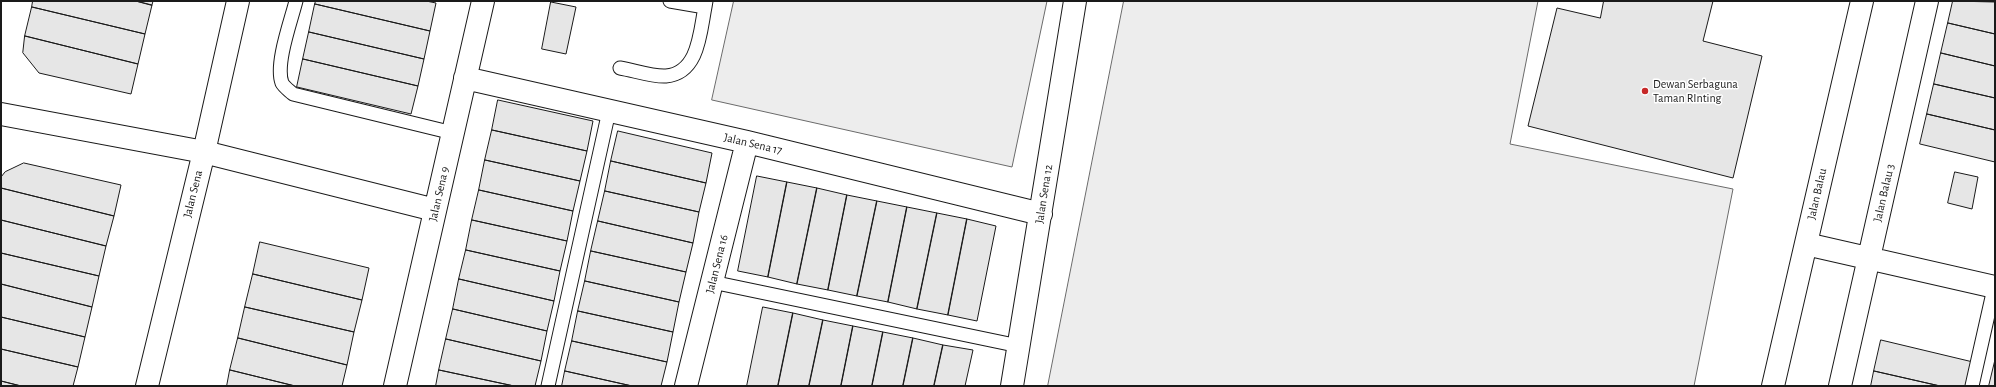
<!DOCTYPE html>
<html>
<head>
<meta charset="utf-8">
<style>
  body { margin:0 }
  #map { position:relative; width:1996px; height:387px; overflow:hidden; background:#fff; font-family:"Alegreya Sans",sans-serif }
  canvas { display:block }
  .frame { position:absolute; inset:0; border:2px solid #1a1a1a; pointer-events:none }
</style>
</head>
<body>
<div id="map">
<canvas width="1996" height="387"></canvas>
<div class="frame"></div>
</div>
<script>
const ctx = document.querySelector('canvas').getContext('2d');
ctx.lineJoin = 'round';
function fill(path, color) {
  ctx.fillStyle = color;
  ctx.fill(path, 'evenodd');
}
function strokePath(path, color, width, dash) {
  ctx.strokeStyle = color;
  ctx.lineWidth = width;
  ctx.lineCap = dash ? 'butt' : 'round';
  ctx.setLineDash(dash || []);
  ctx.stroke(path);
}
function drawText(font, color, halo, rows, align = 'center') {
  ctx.font = font + ' "Alegreya Sans",sans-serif';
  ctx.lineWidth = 3;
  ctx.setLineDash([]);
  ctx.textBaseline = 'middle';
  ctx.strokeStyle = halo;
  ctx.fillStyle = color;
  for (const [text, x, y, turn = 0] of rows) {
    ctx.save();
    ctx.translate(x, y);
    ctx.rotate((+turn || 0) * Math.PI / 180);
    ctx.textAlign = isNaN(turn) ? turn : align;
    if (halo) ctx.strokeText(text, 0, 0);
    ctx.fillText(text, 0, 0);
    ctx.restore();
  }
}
const built = new Path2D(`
  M 734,1 L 1047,1 L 1012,167 L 712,100 Z
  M 1124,1 L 1538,1 L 1510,144 L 1733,189 L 1694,386 L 1048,386 Z`);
fill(built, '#ededed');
strokePath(built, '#6a6a6a', 1);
const building = new Path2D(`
  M 33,1 L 136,1 L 152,5 L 145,34 L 32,7 Z
  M 136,1 L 153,1 L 152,5 Z
  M 316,1 L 426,1 L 436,3 L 430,31 L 315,4 Z
  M 1604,1 L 1713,1 L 1703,41 L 1762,56 L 1733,178 L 1528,126 L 1557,8 L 1600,18 Z
  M 1953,1 L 1995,2 L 1995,34 L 1948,23 Z
  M 551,2 L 576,7 L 566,54 L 542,49 Z
  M 315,4 L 430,31 L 424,59 L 309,32 Z
  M 32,7 L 145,34 L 138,64 L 25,36 Z
  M 1948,23 L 1995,34 L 1995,66 L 1941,53 Z
  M 309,32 L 424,59 L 418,86 L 303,59 Z
  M 25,36 L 138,64 L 131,94 L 39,73 L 23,53 Z
  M 1941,53 L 1995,66 L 1995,98 L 1934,84 Z
  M 303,59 L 418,86 L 411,114 L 297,87 Z
  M 1934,84 L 1995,98 L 1995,130 L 1927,114 Z
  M 498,100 L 593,121 L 587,151 L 492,130 Z
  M 1927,114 L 1995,130 L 1995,162 L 1920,144 Z
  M 492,130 L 587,151 L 580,181 L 485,160 Z
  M 618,131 L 712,153 L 706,183 L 611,161 Z
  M 485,160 L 580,181 L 573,211 L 479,190 Z
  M 611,161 L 706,183 L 699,212 L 605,191 Z
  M 24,163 L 121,185 L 114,216 L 1,188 L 1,177 L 5,172 Z
  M 1955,172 L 1978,177 L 1972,209 L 1948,203 Z
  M 757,176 L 787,182 L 768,277 L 738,271 Z
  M 787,182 L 817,188 L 797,284 L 768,277 Z
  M 1,188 L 114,216 L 106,246 L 1,220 Z
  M 817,188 L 847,195 L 828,290 L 797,284 Z
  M 479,190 L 573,211 L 567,241 L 472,220 Z
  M 605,191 L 699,212 L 693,243 L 598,221 Z
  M 847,195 L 877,201 L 857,296 L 828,290 Z
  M 877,201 L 907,207 L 888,302 L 857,296 Z
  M 907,207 L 937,213 L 917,309 L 888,302 Z
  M 937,213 L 967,219 L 948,315 L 917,309 Z
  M 967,219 L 996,226 L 977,321 L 948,315 Z
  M 1,220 L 106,246 L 99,276 L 1,253 Z
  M 472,220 L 567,241 L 560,271 L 466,250 Z
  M 598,221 L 693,243 L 686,272 L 591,251 Z
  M 260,242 L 369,268 L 362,300 L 253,274 Z
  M 466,250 L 560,271 L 554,301 L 459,279 Z
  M 591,251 L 686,272 L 679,302 L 585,281 Z
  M 1,253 L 99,276 L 92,307 L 1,284 Z
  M 253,274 L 362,300 L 354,332 L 245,307 Z
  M 459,279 L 554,301 L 547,331 L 453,309 Z
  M 585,281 L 679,302 L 673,332 L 578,311 Z
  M 1,284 L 92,307 L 85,337 L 1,317 Z
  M 245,307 L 354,332 L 347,365 L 238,338 Z
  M 763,307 L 793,313 L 778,386 L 747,386 Z
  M 453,309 L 547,331 L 541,361 L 446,339 Z
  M 578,311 L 673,332 L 667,362 L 572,341 Z
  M 793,313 L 823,320 L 809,386 L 778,386 Z
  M 1,317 L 85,337 L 78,367 L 1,349 Z
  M 823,320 L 853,326 L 841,386 L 809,386 Z
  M 853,326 L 883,332 L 872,386 L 841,386 Z
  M 883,332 L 913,338 L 903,386 L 872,386 Z
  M 238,338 L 347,365 L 342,386 L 295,386 L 230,370 Z
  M 913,338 L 943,345 L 934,386 L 903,386 Z
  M 446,339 L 541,361 L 535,386 L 514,386 L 439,370 Z
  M 1881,340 L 1973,362 L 1968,386 L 1940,386 L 1874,371 Z
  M 572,341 L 667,362 L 661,386 L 632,386 L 565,371 Z
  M 943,345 L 973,350 L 965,386 L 934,386 Z
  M 1,349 L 78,367 L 73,386 L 21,386 L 1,381 Z
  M 1995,360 L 1995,386 L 1989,386 Z
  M 230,370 L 295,386 L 227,386 Z
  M 439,370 L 514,386 L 436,386 Z
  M 565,371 L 632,386 L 562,386 Z
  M 1874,371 L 1940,386 L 1871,386 Z
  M 1,381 L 21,386 L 1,386 Z`);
fill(building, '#e6e6e6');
strokePath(building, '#1a1a1a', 1);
const lane = new Path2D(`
  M 296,1 C 291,21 275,64 282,83 C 284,87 290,91 293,94 L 453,133
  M 670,1 L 705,7 L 706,1
  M 620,68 C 633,70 653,77 666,76 C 699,73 700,32 705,7
  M 712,282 L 1019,346
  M 548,386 L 609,111
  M 1972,386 L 1995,284`);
const street = new Path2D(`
  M 465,78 L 747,142 L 1041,214
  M 1,114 L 204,152 L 435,210
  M 1806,244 L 1995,287
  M 395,386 L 483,1
  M 686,386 L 747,142
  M 1012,386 L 1075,1
  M 1773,386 L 1862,1
  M 1840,386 L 1927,1`);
const secondary = new Path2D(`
  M 147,386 L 204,152 L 238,1`);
strokePath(lane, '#1a1a1a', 15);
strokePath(street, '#1a1a1a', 24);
strokePath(secondary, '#1a1a1a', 24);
strokePath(lane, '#fff', 13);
strokePath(street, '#fff', 22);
strokePath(secondary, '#fff', 22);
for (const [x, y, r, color] of [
  [1645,91,4,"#c62828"]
]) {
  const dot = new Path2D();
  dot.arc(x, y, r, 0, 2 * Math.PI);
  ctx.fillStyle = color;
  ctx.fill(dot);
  strokePath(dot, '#fff', 1.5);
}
drawText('12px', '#1a1a1a', '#fff', [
  ["Dewan Serbaguna",1653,84],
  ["Taman RInting",1653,98]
], 'left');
drawText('12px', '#1a1a1a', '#fff', [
  ["Jalan Sena 17",753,144,13],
  ["Jalan Balau 3",1884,193,-77],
  ["Jalan Sena",193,194,-76],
  ["Jalan Sena 9",439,194,-77],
  ["Jalan Sena 12",1044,194,-81],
  ["Jalan Balau",1817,194,-77],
  ["Jalan Sena 16",717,264,-76]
]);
</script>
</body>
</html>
